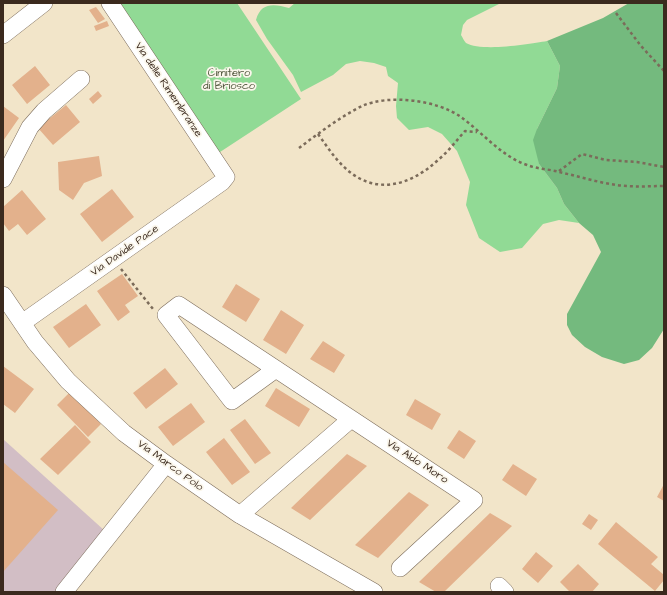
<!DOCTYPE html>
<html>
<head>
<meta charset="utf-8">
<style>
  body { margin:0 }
  #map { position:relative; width:667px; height:595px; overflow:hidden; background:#f2e5c9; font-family:"Architects Daughter",sans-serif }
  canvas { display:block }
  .frame { position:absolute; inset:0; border:4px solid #3b2a1e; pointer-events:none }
</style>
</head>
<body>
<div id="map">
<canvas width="667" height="595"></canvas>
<div class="frame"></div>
</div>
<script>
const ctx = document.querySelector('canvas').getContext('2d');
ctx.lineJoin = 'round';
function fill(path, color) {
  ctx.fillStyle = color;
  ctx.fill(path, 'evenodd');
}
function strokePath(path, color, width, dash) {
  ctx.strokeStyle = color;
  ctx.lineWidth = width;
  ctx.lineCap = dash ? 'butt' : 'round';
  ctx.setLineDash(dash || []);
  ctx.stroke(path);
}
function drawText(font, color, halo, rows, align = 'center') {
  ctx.font = font + ' "Architects Daughter",sans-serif';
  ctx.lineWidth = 3.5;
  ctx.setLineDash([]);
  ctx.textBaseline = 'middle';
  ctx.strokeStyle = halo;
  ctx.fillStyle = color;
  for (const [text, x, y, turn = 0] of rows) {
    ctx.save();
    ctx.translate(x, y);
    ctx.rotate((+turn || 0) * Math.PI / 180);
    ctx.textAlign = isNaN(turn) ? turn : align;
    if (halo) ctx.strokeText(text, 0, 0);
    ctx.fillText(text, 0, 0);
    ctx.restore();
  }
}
fill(new Path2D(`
  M 3,439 L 105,531 L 55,592 L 3,592 Z`), '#d2bec5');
fill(new Path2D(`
  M 119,3 L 237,3 L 301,99 L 217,154 Z
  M 295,3 L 501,3 L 467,20 L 463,25 L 461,35 C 463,38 464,41 466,43 C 482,52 530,44 547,41 L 560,66 L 557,88 L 537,129 L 539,164 L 557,188 L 564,204 L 579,223 L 559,220 L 543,224 L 522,248 L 500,252 L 479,238 L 466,205 L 470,182 L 457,151 L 442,134 L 428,127 L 409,130 L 397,118 L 396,106 L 398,83 L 388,76 L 386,67 L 374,63 L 360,61 L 346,64 L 333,75 L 301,92 L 293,75 L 267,39 L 256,20 C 261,2 274,4 289,8 Z`), '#91da95');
fill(new Path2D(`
  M 629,3 L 664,3 L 664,329 L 652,348 L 639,360 L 624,364 L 602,357 L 585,347 L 572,335 L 567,325 L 567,314 L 601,252 L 593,235 L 579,223 L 564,204 L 557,188 L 539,164 L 533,140 L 537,129 L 557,88 L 560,66 L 547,41 L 603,18 Z`), '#74ba7e');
fill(new Path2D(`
  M 96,7 L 105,19 L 98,23 L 89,10 Z
  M 107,21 L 109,26 L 96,31 L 94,26 Z
  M 35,66 L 50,85 L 27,104 L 12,85 Z
  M 98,91 L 102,96 L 93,104 L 89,99 Z
  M 66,105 L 80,122 L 53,145 L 38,128 Z
  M 3,106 L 19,118 L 3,141 Z
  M 99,156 L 102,176 L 84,183 L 73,200 L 59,190 L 58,162 Z
  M 112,189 L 134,217 L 102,242 L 80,214 Z
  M 22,190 L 46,219 L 27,235 L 18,224 L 9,231 L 3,223 L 3,207 Z
  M 122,274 L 138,296 L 125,305 L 130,312 L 118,321 L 97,291 Z
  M 236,284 L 260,299 L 246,322 L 222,307 Z
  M 86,304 L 101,325 L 69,348 L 53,327 Z
  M 281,310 L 304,325 L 286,354 L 263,340 Z
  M 323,341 L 345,355 L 334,373 L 310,359 Z
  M 3,366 L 34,389 L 15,413 L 3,404 Z
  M 165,368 L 178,384 L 146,409 L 133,393 Z
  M 276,388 L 310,409 L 299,427 L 265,406 Z
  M 70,392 L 101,424 L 88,437 L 57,405 Z
  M 415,399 L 441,414 L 432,430 L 406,415 Z
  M 191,403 L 205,422 L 173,446 L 158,427 Z
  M 245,419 L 271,453 L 255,464 L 230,430 Z
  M 75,425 L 91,442 L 58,475 L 40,459 Z
  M 459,430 L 476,441 L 464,459 L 447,448 Z
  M 224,438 L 250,472 L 232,485 L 206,452 Z
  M 347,454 L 367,466 L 310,520 L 291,508 Z
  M 3,462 L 58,510 L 3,572 Z
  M 513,464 L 537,479 L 526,496 L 502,480 Z
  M 664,484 L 664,501 L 657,497 Z
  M 409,492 L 429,505 L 378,558 L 355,545 Z
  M 490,513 L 512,526 L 444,592 L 436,592 L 419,582 Z
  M 589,514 L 598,520 L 591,530 L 582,524 Z
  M 616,522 L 658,557 L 651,564 L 664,575 L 664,580 L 655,591 L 598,544 Z
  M 536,552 L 553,566 L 538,583 L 522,569 Z
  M 578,564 L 599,584 L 592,592 L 570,592 L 560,582 Z`), '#e3b18c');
const minor = new Path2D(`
  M 3,35 L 44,3
  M 3,179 L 30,127 L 44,111 L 81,79
  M 3,295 L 35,342 L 68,381 L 124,433 L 166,464 L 240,515 L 374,592
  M 22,323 L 222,182 L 226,177 L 110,3
  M 276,369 L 232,401 L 166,315 L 179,305 L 474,500 L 400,568
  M 240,515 L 351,419
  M 499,586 L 505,592
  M 64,592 L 166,464`);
strokePath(minor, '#7b6b5a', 18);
strokePath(new Path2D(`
  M 616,13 L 641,46 L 664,71
  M 318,134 C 326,145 333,156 343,166 C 373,196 409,187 438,160 C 448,152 456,141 465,131 L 477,132
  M 299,148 C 319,133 340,117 362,106 C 389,94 437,100 461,117 C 483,133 501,156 527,165 C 537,169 549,169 559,172 C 582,177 605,185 628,186 C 640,187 652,186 664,186
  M 559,171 L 582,154 L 606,160 L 637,162 L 664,167
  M 121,269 L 153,309`), '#7b6b5a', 2.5, [3, 3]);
strokePath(minor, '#fff', 17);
drawText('11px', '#50563c', '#fbf7ec', [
  ["Cimitero",229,74],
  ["di Briosco",229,87]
]);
drawText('11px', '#3b2a1e', '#fbf7ec', [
  ["Via delle Rimembranze",168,90,56],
  ["Via Davide Pace",125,251,-35],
  ["Via Aldo Moro",417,462,33],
  ["Via Marco Polo",170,466,36]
]);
</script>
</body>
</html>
